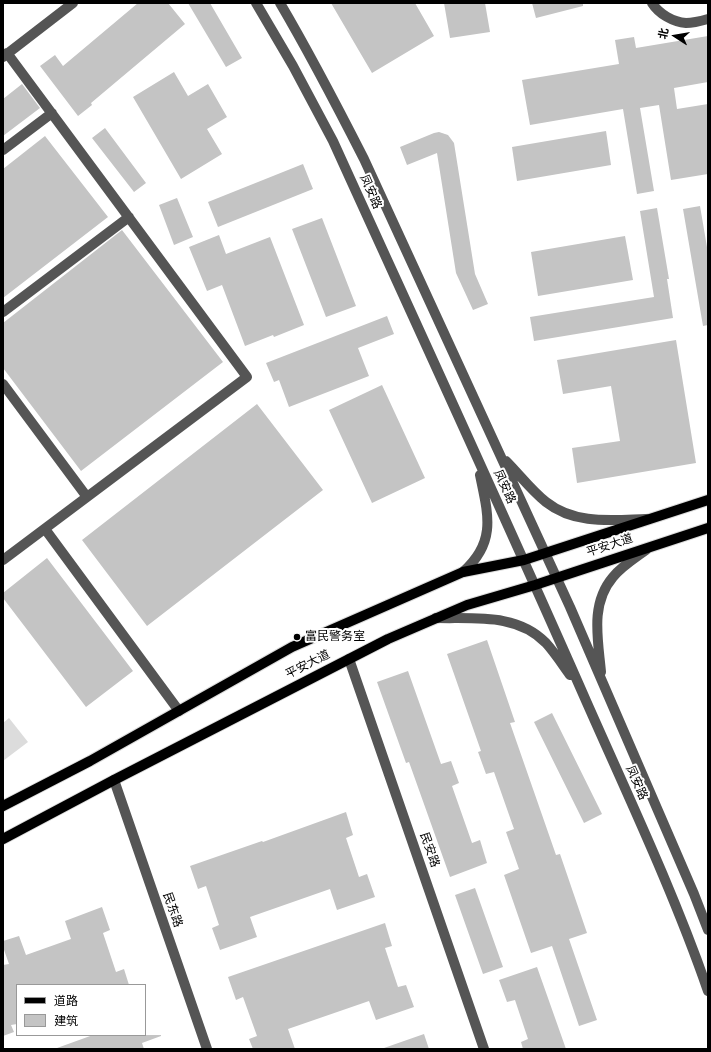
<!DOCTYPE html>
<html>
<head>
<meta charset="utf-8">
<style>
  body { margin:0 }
  #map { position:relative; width:711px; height:1052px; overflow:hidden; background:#fff; font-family:"Titillium Web","Noto Sans SC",sans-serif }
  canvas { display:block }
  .frame { position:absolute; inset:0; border:4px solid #000; pointer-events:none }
  .legend { position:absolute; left:16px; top:984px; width:130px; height:52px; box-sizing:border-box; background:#fff; border:1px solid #999; margin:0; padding:5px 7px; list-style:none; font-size:12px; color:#000 }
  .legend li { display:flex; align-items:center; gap:8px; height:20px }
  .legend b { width:20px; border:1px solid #999 }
  .north { position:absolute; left:655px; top:16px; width:40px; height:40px; -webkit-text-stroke:3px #fff; paint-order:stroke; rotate:282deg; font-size:11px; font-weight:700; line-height:16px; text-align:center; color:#000 }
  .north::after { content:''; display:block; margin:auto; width:14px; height:18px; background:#000; clip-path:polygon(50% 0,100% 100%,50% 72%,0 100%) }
</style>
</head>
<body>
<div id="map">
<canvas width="711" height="1052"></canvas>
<div class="frame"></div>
<ul class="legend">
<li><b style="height:5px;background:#000"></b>道路</li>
<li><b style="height:11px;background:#c4c4c4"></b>建筑</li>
</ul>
<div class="north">北</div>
</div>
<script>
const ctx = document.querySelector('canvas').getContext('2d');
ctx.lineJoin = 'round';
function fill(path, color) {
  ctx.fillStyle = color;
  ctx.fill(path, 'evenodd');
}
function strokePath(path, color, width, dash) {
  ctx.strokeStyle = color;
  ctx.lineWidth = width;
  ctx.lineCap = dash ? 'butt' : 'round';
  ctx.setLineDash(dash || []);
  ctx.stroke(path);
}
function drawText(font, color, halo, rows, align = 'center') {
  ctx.font = font + ' "Titillium Web","Noto Sans SC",sans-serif';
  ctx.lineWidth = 4;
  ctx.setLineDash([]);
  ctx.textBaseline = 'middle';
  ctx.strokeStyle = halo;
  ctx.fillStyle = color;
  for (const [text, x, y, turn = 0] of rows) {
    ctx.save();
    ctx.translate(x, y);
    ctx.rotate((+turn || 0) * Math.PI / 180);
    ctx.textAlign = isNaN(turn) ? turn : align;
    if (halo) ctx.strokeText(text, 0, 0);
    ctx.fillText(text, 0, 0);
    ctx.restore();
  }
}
fill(new Path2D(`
  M 9,718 L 28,742 L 3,761 L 3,723 Z`), '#dcdcdc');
fill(new Path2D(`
  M 138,3 L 168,3 L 185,24 L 91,103 L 92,105 L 78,116 L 40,66 L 55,55 L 63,66 Z
  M 188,3 L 210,3 L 242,58 L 226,67 Z
  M 331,3 L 415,3 L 434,36 L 372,73 Z
  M 444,3 L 485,3 L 490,32 L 450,38 Z
  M 532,3 L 583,3 L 583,6 L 536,18 Z
  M 708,36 L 708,82 L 674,88 L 677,109 L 708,104 L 708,174 L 671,180 L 659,105 L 640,108 L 654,191 L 637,194 L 623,109 L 530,125 L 522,80 L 619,64 L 615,40 L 634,37 L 636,48 Z
  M 174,72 L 188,96 L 208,84 L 227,117 L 207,129 L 222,154 L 181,179 L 133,97 Z
  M 22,84 L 40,108 L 3,136 L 3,99 Z
  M 105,128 L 146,183 L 134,192 L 92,138 Z
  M 606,131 L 611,165 L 517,181 L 512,147 Z
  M 439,132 L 448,135 L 454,143 L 475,274 L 488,304 L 473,310 L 456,273 L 437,153 L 407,165 L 400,147 L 434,133 Z
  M 45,136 L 108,217 L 3,298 L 3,169 Z
  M 303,164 L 313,189 L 218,227 L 208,202 Z
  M 177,198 L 193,237 L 174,245 L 159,205 Z
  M 700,206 L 708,253 L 708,325 L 703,326 L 683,209 Z
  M 657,208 L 669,279 L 667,279 L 673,318 L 534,341 L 530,317 L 654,297 L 640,211 Z
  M 322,218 L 356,306 L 326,317 L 292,229 Z
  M 122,230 L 223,362 L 81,471 L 3,368 L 3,323 Z
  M 219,235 L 226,254 L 270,237 L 304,325 L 274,337 L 273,335 L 245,346 L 222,285 L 207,291 L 189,247 Z
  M 625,236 L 633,280 L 538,296 L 531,252 Z
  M 387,316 L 394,334 L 358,348 L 369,376 L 289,407 L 279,380 L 274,382 L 266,363 Z
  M 676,340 L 696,463 L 577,483 L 572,448 L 620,441 L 611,386 L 563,394 L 557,360 Z
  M 382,385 L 425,478 L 372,503 L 329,410 Z
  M 257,404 L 323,490 L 147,626 L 82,540 Z
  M 47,558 L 133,671 L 86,707 L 3,598 L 3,593 Z
  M 487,640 L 515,722 L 510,723 L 556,855 L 560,854 L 587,933 L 569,939 L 597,1020 L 579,1026 L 552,946 L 531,953 L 504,875 L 519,869 L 506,832 L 514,829 L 494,772 L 486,774 L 478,752 L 481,751 L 447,654 Z
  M 408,671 L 441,764 L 451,761 L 459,783 L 452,786 L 472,843 L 480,840 L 487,863 L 450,877 L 409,762 L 406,763 L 377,682 Z
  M 552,713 L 602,814 L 584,823 L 534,722 Z
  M 346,812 L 353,835 L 346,838 L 359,877 L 367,874 L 375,897 L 337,910 L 330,889 L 250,917 L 257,937 L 220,950 L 212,928 L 219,925 L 206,886 L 198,889 L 190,866 L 262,841 L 263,842 Z
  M 475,888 L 503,967 L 483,974 L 455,895 Z
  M 102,907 L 110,930 L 103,933 L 116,972 L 124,969 L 129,985 L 17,985 L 17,1024 L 11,1025 L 14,1032 L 3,1036 L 3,965 L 9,964 L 3,947 L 3,941 L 19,936 L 26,955 L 71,939 L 65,921 Z
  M 385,923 L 392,946 L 385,948 L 398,987 L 406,985 L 414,1007 L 376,1020 L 369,1001 L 288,1029 L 295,1049 L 253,1049 L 249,1039 L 257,1036 L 243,997 L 236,1000 L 228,977 Z
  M 537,967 L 566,1049 L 523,1049 L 521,1042 L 528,1039 L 515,1000 L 507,1002 L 499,980 Z
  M 424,1034 L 429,1049 L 384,1049 L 384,1048 Z
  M 93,1035 L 161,1035 L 161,1036 L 142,1043 L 144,1049 L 57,1049 L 57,1048 Z`), '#c4c4c4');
const major = new Path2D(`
  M 3,806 L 90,761 L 292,647 L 463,572 L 524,560 L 708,500
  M 3,839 L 114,780 L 388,639 L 467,605 L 535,585 L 708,528`);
strokePath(major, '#dbdbdb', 12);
strokePath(new Path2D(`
  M 256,3 L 293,66 L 333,141 C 418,328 504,514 587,703 C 629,798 674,893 708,991
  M 280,3 C 310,54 337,106 364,159 L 570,607 L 694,894 L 708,930
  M 652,3 C 659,14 673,22 686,23 C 693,23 701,21 708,19
  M 3,57 L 73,3
  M 3,150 L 52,113
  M 3,312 L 129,217
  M 3,384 L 87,497
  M 506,461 C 519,474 531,490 546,502 C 575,525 612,520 646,519
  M 45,529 L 179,711
  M 3,560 L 247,377 L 7,53
  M 463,572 C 497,542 488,514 480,475
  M 436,618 C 474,619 517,613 546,643 C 555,653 562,664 570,675
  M 349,659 L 484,1049
  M 601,672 C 598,639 590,604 613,577 C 622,566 635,558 646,550
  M 114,780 L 207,1049`), '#555', 10);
strokePath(major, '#000', 10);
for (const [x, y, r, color] of [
  [297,637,4,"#000"]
]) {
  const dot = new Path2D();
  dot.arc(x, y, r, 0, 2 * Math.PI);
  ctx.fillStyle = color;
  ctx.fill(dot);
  strokePath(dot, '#fff', 1.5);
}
drawText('12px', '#000', '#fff', [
  ["凤安路",370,192,66],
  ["凤安路",504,487,65],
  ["平安大道",610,546,-18],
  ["平安大道",308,665,-27],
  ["凤安路",636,783,66],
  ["民安路",429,850,71],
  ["民东路",172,910,71]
]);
drawText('12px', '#000', '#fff', [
  ["富民警务室",305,637]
], 'left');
</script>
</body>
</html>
